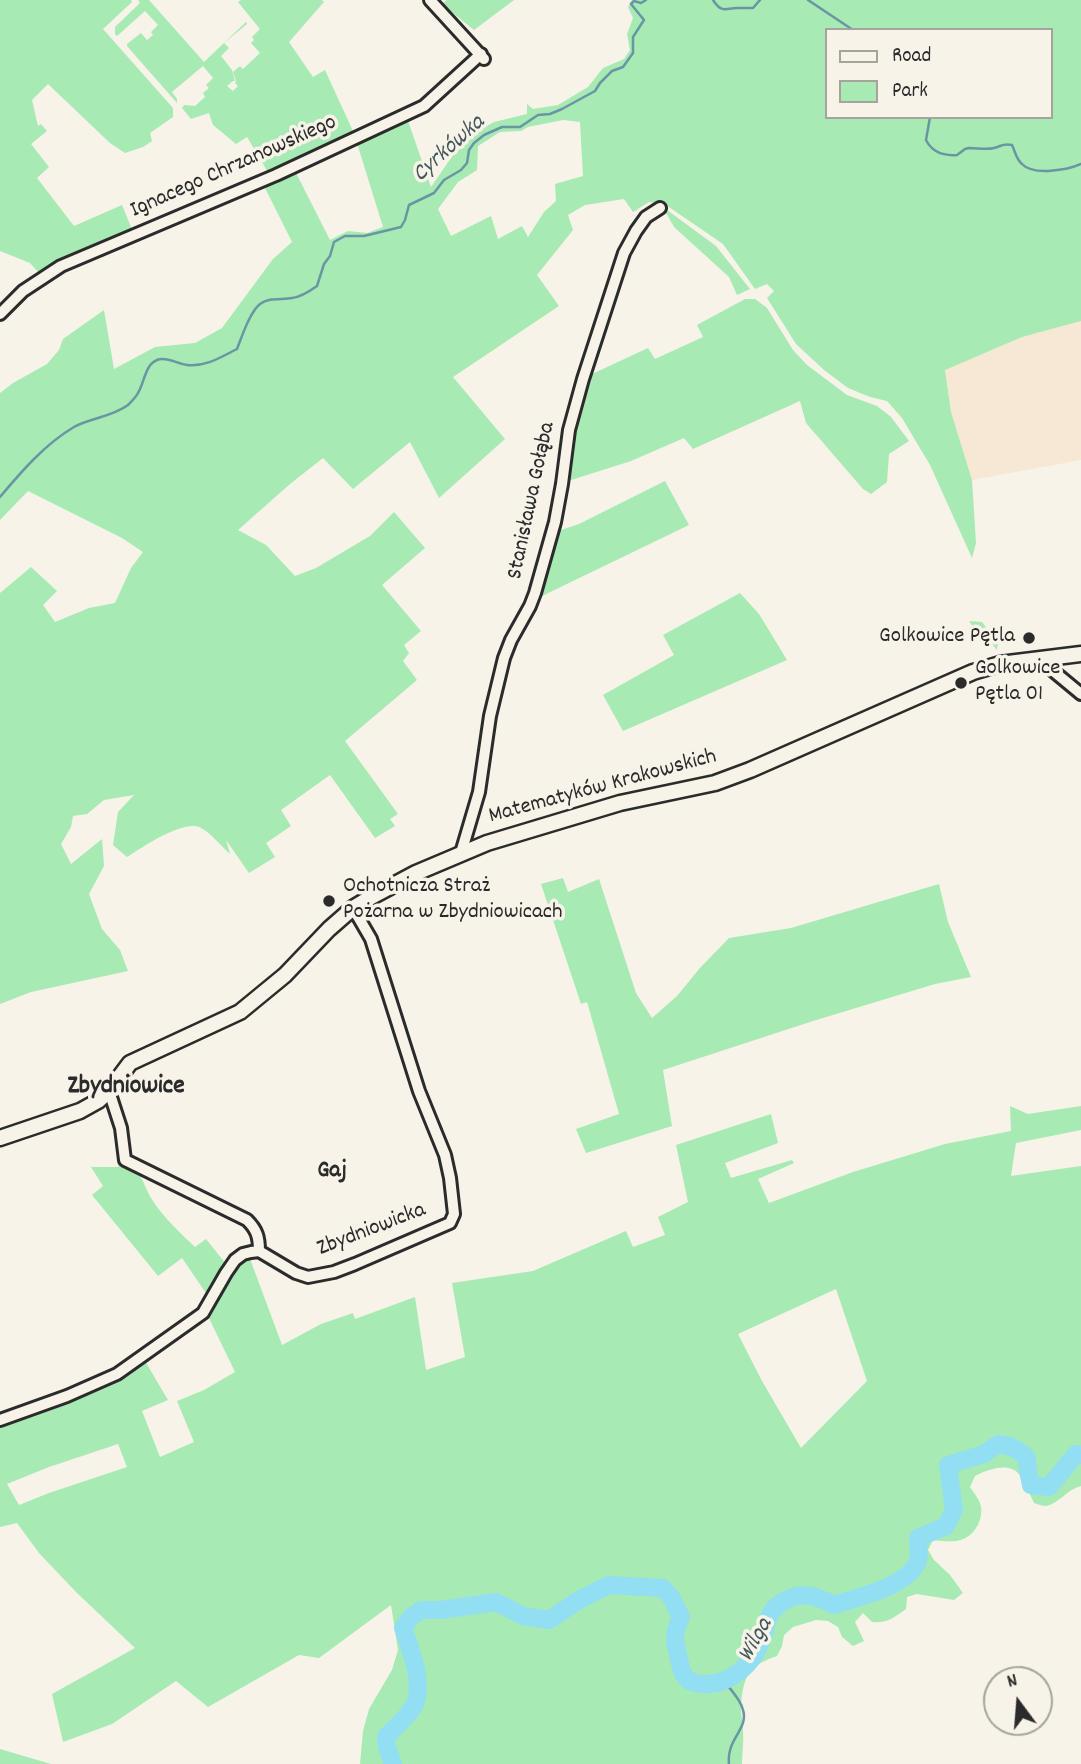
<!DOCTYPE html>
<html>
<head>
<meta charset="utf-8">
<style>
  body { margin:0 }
  #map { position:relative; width:1081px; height:1764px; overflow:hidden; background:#f7f3e8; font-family:Dekko,sans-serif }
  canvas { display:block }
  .legend { position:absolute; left:825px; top:28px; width:228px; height:91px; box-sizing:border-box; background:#f7f3e8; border:2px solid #a5a39c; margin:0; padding:9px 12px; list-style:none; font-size:21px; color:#2b2b2b }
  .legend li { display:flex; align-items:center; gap:14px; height:35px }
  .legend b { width:35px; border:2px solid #a5a39c }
  .north { position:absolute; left:983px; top:1666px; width:70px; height:70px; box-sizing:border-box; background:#f7f3e8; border:2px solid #a5a39c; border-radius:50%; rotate:344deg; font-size:19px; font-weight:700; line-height:28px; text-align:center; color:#2b2b2b }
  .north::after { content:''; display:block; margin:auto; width:24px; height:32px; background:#2b2b2b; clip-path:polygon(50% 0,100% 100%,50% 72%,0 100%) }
</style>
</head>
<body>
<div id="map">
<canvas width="1081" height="1764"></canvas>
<ul class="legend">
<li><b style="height:9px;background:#f7f3e8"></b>Road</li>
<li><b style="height:19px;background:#a7eab4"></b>Park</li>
</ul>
<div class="north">N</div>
</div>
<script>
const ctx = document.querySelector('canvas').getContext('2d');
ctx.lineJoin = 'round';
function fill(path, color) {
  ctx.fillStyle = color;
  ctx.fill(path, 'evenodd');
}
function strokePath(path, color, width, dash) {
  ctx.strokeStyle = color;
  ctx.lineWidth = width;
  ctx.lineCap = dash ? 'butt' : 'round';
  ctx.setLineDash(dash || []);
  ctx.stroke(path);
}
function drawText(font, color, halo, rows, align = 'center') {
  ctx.font = font + ' Dekko,sans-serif';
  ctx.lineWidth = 7;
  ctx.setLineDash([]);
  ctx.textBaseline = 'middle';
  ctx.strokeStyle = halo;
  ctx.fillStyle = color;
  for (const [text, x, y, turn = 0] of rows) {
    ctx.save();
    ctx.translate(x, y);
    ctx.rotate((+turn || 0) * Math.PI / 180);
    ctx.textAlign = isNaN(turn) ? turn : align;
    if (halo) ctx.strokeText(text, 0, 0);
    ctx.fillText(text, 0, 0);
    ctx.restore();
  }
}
fill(new Path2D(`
  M 1081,321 L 1081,460 L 972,480 L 951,412 L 945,369 L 1022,337 Z`), '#f6e8d4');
fill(new Path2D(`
  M 0,0 L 131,0 L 132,2 L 103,29 L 173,108 L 173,117 L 150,133 L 152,141 L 143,147 L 125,153 L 110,143 L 48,84 L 32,100 L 38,126 L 41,124 L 47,131 L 31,144 L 49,167 L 37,178 L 74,226 L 122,205 L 133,232 L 86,248 L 39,273 L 30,263 L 0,251 Z
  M 138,0 L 149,0 L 204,62 L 246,22 L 247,24 L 224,43 L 229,48 L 221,56 L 232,70 L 235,81 L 233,81 L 227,86 L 233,91 L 238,86 L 235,83 L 236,81 L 233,72 L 240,66 L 243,69 L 260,53 L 251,43 L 254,40 L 252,37 L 260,29 L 238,2 L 241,0 L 322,0 L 324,2 L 289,42 L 313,77 L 325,70 L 353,131 L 269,174 L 247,137 L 236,144 L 213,125 L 209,113 L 191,119 L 182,108 L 184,105 L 195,106 L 205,97 L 203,93 L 209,88 L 206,85 L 213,78 L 203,66 L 172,92 L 177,99 L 177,103 L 127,46 L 127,44 L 141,33 L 147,40 L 153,35 L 151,32 L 158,25 L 145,11 L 117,36 L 115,34 L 115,27 L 140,3 Z
  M 447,0 L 514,0 L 474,30 L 442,4 Z
  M 632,0 L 1081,0 L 1081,321 L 1022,337 L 945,370 L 951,412 L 972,480 L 976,543 L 972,558 L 930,465 L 902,418 L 887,401 L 870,397 L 848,388 L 824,370 L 796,344 L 767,298 L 774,291 L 767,284 L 755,289 L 723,244 L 666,205 L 649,202 L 633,212 L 624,199 L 585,205 L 568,215 L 573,230 L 537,275 L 559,306 L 453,377 L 505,439 L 439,498 L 410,442 L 353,489 L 323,458 L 290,484 L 238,530 L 266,545 L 295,576 L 316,568 L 370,536 L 394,512 L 425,548 L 382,585 L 421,631 L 404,645 L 409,653 L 403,661 L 417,680 L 345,741 L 398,814 L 390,819 L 395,826 L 375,838 L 330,775 L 281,810 L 291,826 L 266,843 L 275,857 L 249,873 L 226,840 L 230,854 C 221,846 211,833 201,828 C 185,818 141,848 127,857 L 113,845 L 118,812 L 134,795 L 104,800 L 87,814 L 73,816 L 71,827 L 61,844 L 71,864 L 102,839 L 104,866 L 89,894 L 102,929 L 120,950 L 128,971 L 31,992 L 0,1004 L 0,593 L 31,567 L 57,591 L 43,605 L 55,622 L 89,608 L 115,603 L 131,568 L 143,552 L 122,538 L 28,491 L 0,520 L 0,393 L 13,383 L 47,364 L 59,350 L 63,339 L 104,310 L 114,369 L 155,347 L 195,343 L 222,328 L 273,259 L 292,242 L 265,188 L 295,171 L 330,240 L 348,231 L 367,233 L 383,227 L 356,140 L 407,118 L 431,187 L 464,139 L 494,122 L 527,114 L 527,104 L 533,109 L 558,105 L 588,87 L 603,68 L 624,59 L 630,50 L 627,34 L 633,18 L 628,7 ZM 827,30 L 1051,30 L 1051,117 L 827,117 ZM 563,120 L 580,122 L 583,176 L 555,184 L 556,201 L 544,212 L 528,237 L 522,226 L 498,239 L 491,216 L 451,236 L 438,209 L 458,182 L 477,170 L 478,146 L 500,132 L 521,131 L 528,127 Z
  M 667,210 L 716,246 L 750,289 L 737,295 L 729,277 L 674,227 L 665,211 Z
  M 745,299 L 755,299 L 767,308 L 793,350 L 807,365 L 847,395 L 877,406 L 891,417 L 909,441 L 889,454 L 887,482 L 871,494 L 863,489 L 806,423 L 800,401 L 693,449 L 684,438 L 631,461 L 568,481 L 580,407 L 590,375 L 648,348 L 655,359 L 703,337 L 697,325 Z
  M 665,481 L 689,525 L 542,596 L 558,531 L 579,524 Z
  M 740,593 L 759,614 L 787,660 L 623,731 L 603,695 L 674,655 L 663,635 Z
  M 969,621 L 982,622 L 998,643 L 997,650 L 979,627 L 974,628 Z
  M 563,878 L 568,892 L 599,879 L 636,993 L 652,1018 L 677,996 L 700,968 L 729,938 L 791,928 L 939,884 L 948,922 L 971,977 L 935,984 L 813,1021 L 663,1070 L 672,1126 L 586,1153 L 576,1129 L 619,1114 L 587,1002 L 581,1004 L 541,884 Z
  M 1010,1106 L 1028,1114 L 1081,1106 L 1081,1130 L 1016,1143 L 1011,1176 L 1081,1166 L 1081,1486 C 1068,1489 1058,1504 1046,1506 C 1042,1506 1038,1504 1034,1503 C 1030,1495 1024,1478 1018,1473 C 1007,1462 987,1470 975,1476 L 970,1487 C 974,1493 980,1500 981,1507 C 983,1523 972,1539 956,1541 C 949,1542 941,1541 933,1540 L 928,1550 L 934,1560 L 950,1575 L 963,1593 L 954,1600 L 917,1594 L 907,1597 L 906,1609 C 893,1618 888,1623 872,1622 L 863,1613 L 855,1622 L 864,1641 L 853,1646 L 842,1637 L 838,1627 L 828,1621 L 816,1620 L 793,1627 L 784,1635 L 782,1646 L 777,1656 C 748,1665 742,1679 741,1709 C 741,1716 743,1724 743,1731 C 744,1742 742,1753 742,1764 L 360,1764 L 363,1731 L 369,1709 L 392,1670 L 398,1650 L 391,1605 L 319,1658 L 299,1655 L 208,1707 L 176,1681 L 112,1724 L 63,1742 L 52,1694 L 135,1648 L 77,1593 L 39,1553 L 17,1523 L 0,1527 L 0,1424 L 88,1395 L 145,1361 L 168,1400 L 142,1411 L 160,1457 L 194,1442 L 177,1401 L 204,1390 L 235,1372 L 208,1316 L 223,1290 L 233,1267 L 249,1256 L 282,1345 L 321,1324 L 353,1313 L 355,1319 L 415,1297 L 426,1370 L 465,1357 L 452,1283 L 533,1271 L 626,1231 L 633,1247 L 665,1235 L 658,1217 L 688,1202 L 676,1145 L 771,1114 L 778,1143 L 725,1163 L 731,1178 L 792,1160 L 794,1163 L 758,1179 L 769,1203 L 853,1172 L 945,1144 L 1011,1131 ZM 836,1289 L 867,1381 L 801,1448 L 762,1381 L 738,1334 ZM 118,1444 L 127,1467 L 49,1493 L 19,1505 L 7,1484 L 49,1467 Z
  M 127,1163 C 143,1174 142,1182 151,1198 C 162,1216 180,1233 195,1247 L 206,1239 L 226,1264 L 210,1299 L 182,1258 L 158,1276 L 92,1195 L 103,1186 L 91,1167 L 117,1167 Z
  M 0,1749 L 51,1764 L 0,1764 Z`), '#a7eab4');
strokePath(new Path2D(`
  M 713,0 C 723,15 726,7 740,8 C 745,8 749,8 753,8 L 760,0
  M 808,0 L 853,30
  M 930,117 L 926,140 C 932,152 944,156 957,155 L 965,149 L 969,148 C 977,148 987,150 994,148 C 1002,146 1003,143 1012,145 C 1015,151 1016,159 1022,164 C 1033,176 1068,170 1081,164
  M 0,497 C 21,472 45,444 74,427 C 90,418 112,417 128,405 C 131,402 136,397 138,393 C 145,382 145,361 161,359 C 169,358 179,364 187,365 C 206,367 221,357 237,349 C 242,336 250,312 260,304 C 269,297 282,300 292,298 C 301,297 310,291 317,286 L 324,264 L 330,256 L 334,242 L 345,236 L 364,236 L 401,227 L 405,220 L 409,205 L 434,193 L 444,180 L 461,170 L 467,163 L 469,150 L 474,143 L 484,135 L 502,127 L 520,127 L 538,115 L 550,114 L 562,109 L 595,91 L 600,83 L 612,71 L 623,67 L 633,53 L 633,37 L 644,20 L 631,4 L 634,1 L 641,3 L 646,0
  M 724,1681 C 731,1690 741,1700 743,1710 C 749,1729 726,1739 729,1764`), '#6996a3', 2.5);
strokePath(new Path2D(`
  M 393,1764 L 387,1747 L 386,1737 C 396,1726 408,1717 415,1704 C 424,1683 410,1648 403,1628 L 411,1617 L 421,1610 L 441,1610 L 496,1602 L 523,1616 L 549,1620 L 579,1600 L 609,1585 L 663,1588 L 671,1597 L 681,1617 C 673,1635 674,1639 679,1659 C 681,1670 683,1681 696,1683 C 723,1689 750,1669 760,1644 C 766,1631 766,1614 778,1605 C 798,1590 814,1594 834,1605 C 857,1597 908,1587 918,1561 C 920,1555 918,1545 918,1538 L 946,1526 L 954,1510 L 948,1465 L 984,1454 L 998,1444 C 1011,1445 1017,1449 1027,1458 L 1028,1471 L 1031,1485 L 1049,1487 L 1076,1454 L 1081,1455`), '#92def3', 18);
const street = new Path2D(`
  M 430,0 L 484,59
  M 0,314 L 23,291 L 61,266 L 276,175 L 424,106 L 481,54
  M 1036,660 L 1046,665 L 1081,694
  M 461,853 L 479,792 L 490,716 L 504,658 L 511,640 L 530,606 L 535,593 L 555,522 L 562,484 L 569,430 L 583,379 L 624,253 L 636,231 L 646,217 L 660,208
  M 109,1091 L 121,1128 L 125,1160 L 247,1220 C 257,1230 259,1237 259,1251
  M 0,1420 L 67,1396 L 117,1374 L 203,1313 L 226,1273 L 235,1260 L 243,1254 L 251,1252 L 259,1251 L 296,1273 L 308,1277 L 334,1272 L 355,1264 L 450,1223 L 454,1214 L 450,1178 L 445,1155 L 419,1091 L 371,939 L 353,908`);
const secondary = new Path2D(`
  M 0,1138 L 80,1111 L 98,1101 L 109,1091 L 130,1063 L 240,1012 L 285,975 L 329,929 L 353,908 L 373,896 L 416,873 L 487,843 L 620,803 L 715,783 L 750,770 L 973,672 L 1000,664 L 1081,654`);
strokePath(street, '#2b2b2b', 16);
strokePath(secondary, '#2b2b2b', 19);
strokePath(street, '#f7f3e8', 10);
strokePath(secondary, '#f7f3e8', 14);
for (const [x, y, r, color] of [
  [1029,638,7,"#2b2b2b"],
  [961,683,7,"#2b2b2b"],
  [329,901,7,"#2b2b2b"]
]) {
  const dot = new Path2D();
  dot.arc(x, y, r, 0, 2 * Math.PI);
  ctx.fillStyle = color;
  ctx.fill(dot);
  strokePath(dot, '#f7f3e8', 2.5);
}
drawText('23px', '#2b2b2b', '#f7f3e8', [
  ["Ignacego Chrzanowskiego",234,168,-24],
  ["Stanisława Gołąba",533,501,-78],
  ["Matematyków Krakowskich",603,788,-15],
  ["Zbydniowicka",372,1231,-21]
]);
drawText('23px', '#2b2b2b', '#f7f3e8', [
  ["Golkowice Pętla",1015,638,"right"],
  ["Golkowice",975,670],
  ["Pętla 01",975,696],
  ["Ochotnicza Straż",343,888],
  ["Pożarna w Zbydniowicach",343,914]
], 'left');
drawText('italic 24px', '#45585d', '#f7f3e8', [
  ["Cyrkówka",450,150,-42],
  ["Wilga",757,1641,-61]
]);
drawText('bold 24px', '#2b2b2b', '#f7f3e8', [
  ["Gaj",332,1173]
]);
drawText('bold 26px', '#2b2b2b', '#f7f3e8', [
  ["Zbydniowice",126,1088]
]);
</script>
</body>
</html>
